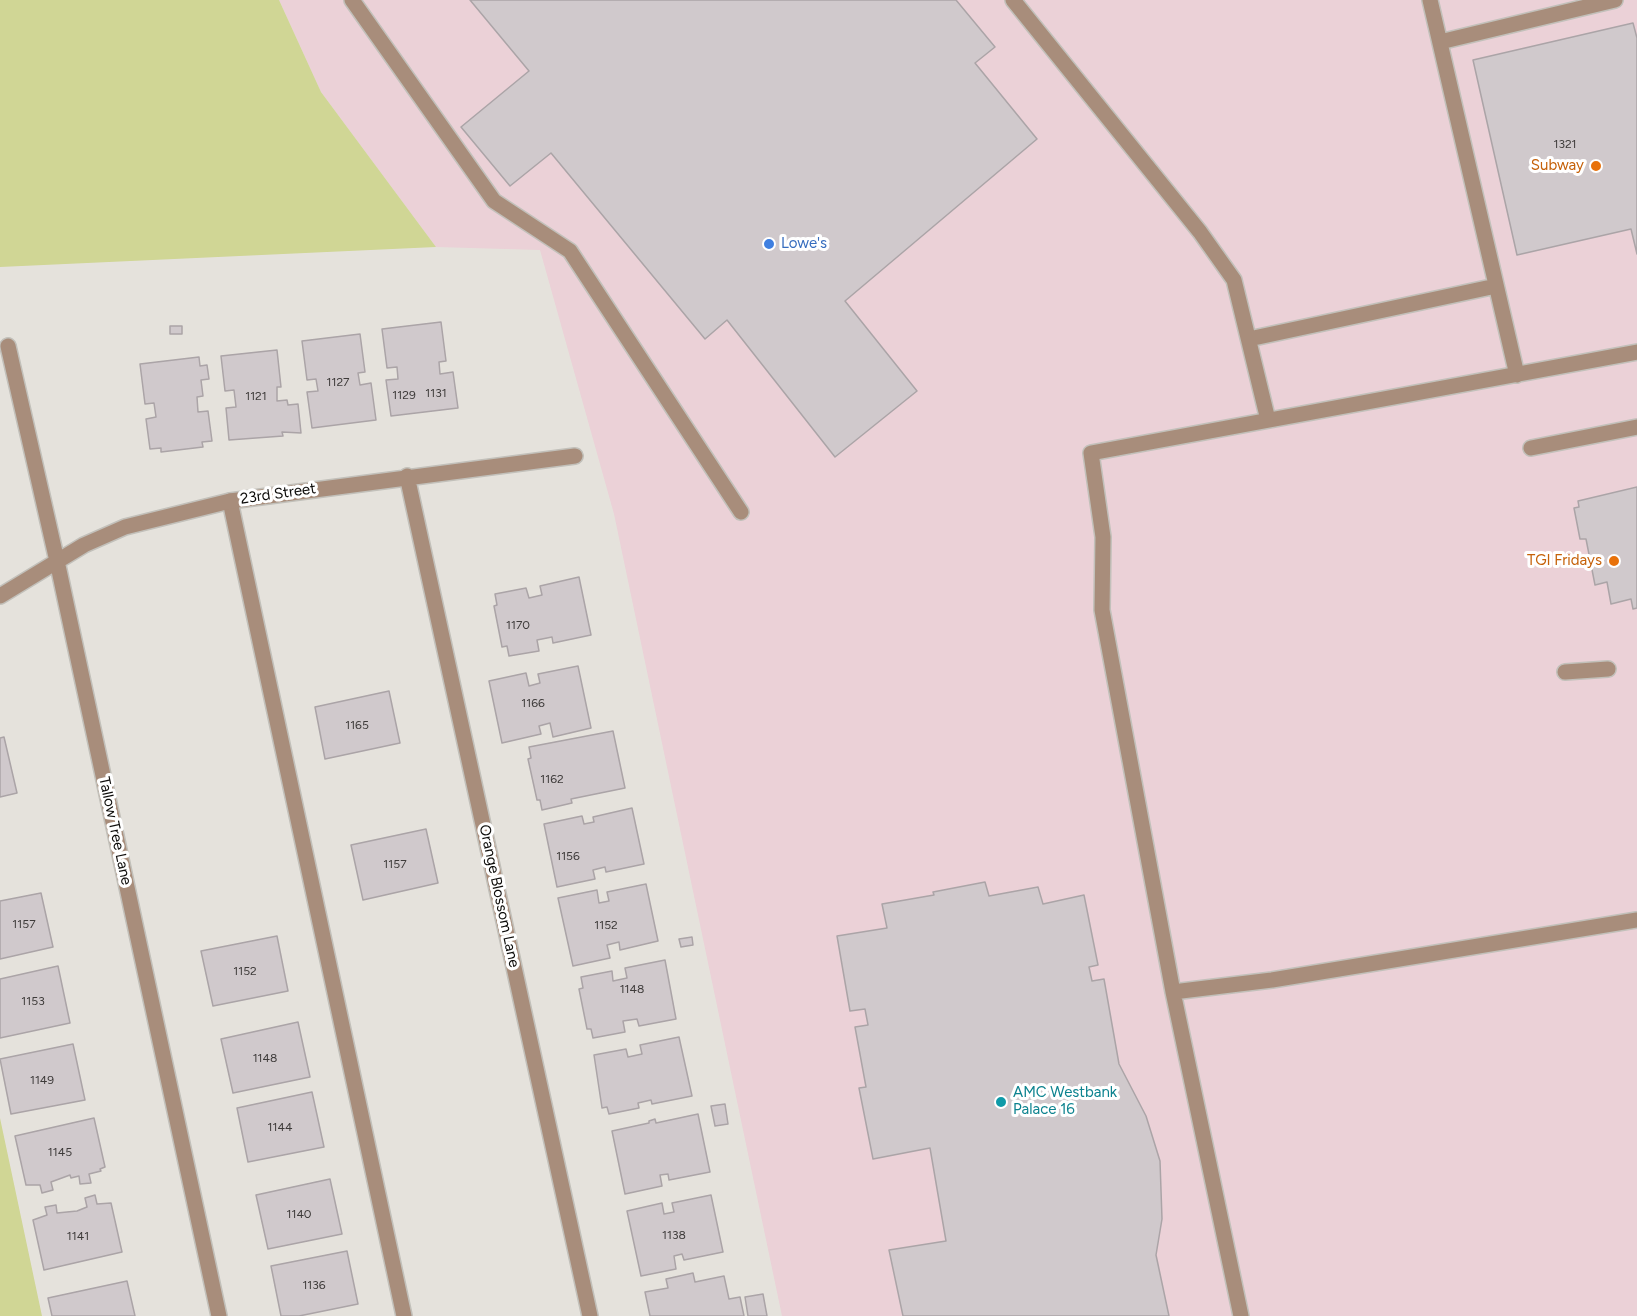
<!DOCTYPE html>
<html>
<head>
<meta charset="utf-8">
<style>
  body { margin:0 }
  canvas { display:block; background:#e5e2dc }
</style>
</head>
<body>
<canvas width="1637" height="1316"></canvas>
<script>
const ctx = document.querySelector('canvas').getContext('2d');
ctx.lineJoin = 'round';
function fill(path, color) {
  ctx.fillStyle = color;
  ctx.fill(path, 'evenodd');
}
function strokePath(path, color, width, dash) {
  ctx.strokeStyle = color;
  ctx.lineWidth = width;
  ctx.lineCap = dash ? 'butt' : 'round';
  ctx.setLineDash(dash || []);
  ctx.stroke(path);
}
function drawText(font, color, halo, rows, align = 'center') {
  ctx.font = font + ' Figtree,sans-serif';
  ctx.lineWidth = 6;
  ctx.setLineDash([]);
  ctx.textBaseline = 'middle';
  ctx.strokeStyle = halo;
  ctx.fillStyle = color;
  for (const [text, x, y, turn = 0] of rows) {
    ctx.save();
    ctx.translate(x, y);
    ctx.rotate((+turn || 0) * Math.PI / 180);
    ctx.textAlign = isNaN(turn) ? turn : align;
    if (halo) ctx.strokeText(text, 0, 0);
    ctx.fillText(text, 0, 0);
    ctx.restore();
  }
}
fill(new Path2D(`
  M 279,0 L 1637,0 L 1637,1316 L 782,1316 L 614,514 L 540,250 L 436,247 L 321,92 Z`), '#ebd1d7');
fill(new Path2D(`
  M 0,0 L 279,0 L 321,92 L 436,247 L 0,267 Z
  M 0,1118 L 42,1316 L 0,1316 Z`), '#d0d695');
const building = new Path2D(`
  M 470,0 L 956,0 L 995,47 L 975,63 L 1037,139 L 845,301 L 917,391 L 835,457 L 727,320 L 705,339 L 551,153 L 510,186 L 461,127 L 529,71 Z
  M 1633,23 L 1637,38 L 1637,254 L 1631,229 L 1517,255 L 1473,60 Z
  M 441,322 L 446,361 L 439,362 L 440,374 L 453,372 L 458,408 L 391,416 L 386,380 L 398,379 L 397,367 L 387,368 L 382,329 Z
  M 170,326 L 182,326 L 182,334 L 170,334 Z
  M 360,334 L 365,372 L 358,373 L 360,385 L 371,383 L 376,420 L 312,428 L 307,392 L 318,391 L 316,379 L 307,380 L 302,341 Z
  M 277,350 L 281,387 L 277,387 L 277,401 L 287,400 L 288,405 L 298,404 L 301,433 L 282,432 L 283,436 L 229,440 L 226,408 L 236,407 L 234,390 L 225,391 L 221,356 Z
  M 199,357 L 200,366 L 207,365 L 209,379 L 201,380 L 203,396 L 197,397 L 198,412 L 208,411 L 212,441 L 202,442 L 203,447 L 161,452 L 161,448 L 150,449 L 146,419 L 156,417 L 154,403 L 145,404 L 140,364 Z
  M 1637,487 L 1637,608 L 1633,609 L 1631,599 L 1611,604 L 1607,582 L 1595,585 L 1586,539 L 1580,539 L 1574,508 L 1579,507 L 1578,501 Z
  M 579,577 L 591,635 L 553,643 L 552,637 L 537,640 L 539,651 L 509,656 L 507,646 L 502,647 L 494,606 L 497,605 L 495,594 L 526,588 L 529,598 L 542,595 L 540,586 Z
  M 578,666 L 591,728 L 553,737 L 550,723 L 539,726 L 541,734 L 502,743 L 489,681 L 526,673 L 529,686 L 540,683 L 538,674 Z
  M 389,691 L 400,743 L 325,759 L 315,707 Z
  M 613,731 L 625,788 L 571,799 L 572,803 L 542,810 L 540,800 L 537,800 L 528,759 L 531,758 L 529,747 Z
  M 4,737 L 17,793 L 0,797 L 0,738 Z
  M 632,808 L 644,864 L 606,872 L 605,867 L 593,870 L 595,879 L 557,887 L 544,824 L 582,816 L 584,824 L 594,822 L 593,817 Z
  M 426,829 L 438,883 L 363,900 L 351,845 Z
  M 985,882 L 989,896 L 1038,887 L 1043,904 L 1084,895 L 1098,965 L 1089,967 L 1092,981 L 1104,979 L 1119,1064 L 1146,1116 L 1160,1161 L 1162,1219 L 1156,1255 L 1169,1316 L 903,1316 L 889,1250 L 946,1241 L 930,1148 L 873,1159 L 859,1088 L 866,1087 L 855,1027 L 868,1025 L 865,1009 L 850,1011 L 837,936 L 887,928 L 882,904 L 934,895 L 933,892 Z
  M 646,884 L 658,941 L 620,950 L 619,942 L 607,945 L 610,958 L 573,966 L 558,898 L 597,890 L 599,903 L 609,901 L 607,892 Z
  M 41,893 L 53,947 L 0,959 L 0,901 Z
  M 277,936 L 288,991 L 213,1006 L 201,951 Z
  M 692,937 L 693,945 L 681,947 L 679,939 Z
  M 665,960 L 676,1019 L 639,1026 L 637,1019 L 623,1021 L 625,1032 L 593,1038 L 591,1029 L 587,1029 L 579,989 L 583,988 L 581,977 L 612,971 L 613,981 L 627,978 L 625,968 Z
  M 58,966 L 70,1023 L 0,1038 L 0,979 Z
  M 298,1022 L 310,1077 L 233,1093 L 221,1039 Z
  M 679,1037 L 692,1096 L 652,1104 L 651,1100 L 638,1103 L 639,1108 L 609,1114 L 607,1107 L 602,1108 L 594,1055 L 626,1049 L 628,1057 L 642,1054 L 640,1045 Z
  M 73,1044 L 85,1100 L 11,1114 L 0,1059 Z
  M 312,1092 L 324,1147 L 248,1162 L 237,1108 Z
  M 725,1104 L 728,1124 L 715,1126 L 711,1106 Z
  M 698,1114 L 710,1172 L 669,1180 L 668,1174 L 660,1175 L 662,1186 L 625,1194 L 612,1131 L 649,1123 L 649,1121 L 655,1119 L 656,1123 Z
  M 94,1118 L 105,1167 L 100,1169 L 101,1171 L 89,1174 L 91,1183 L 80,1184 L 79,1176 L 71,1178 L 70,1175 L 51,1182 L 53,1190 L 42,1193 L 40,1185 L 26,1185 L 15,1136 Z
  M 330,1179 L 342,1234 L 268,1249 L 256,1195 Z
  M 95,1195 L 97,1204 L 111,1203 L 122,1252 L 44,1270 L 33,1220 L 47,1215 L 45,1207 L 56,1205 L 57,1213 L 77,1211 L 87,1207 L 85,1198 Z
  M 711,1195 L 723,1252 L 684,1260 L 682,1254 L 674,1256 L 676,1269 L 641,1276 L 627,1211 L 662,1203 L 664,1214 L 674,1212 L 672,1203 Z
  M 347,1251 L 358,1304 L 299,1316 L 281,1316 L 271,1266 Z
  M 693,1273 L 695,1282 L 724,1276 L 729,1299 L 740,1297 L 744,1316 L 650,1316 L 645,1292 L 668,1288 L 666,1279 Z
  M 127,1281 L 135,1316 L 52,1316 L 48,1298 Z
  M 763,1294 L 767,1316 L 748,1316 L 745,1297 Z`);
fill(building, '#d0c9cc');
strokePath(building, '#aba4a7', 1.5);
const lane = new Path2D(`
  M 352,0 L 494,201 L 570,251 L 741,512
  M 1013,0 L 1200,232 L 1234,280 L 1268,420
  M 1430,0 L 1517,375
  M 1440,42 L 1615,0
  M 1249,339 L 1496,286
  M 1637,352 L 1091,453 L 1103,537 L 1102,610 L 1173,992 L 1272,980 L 1637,920
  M 1531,448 L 1637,427
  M 230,501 L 404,1316
  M 1565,672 L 1608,669
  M 1173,992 L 1241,1316`);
const street = new Path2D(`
  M 8,346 L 57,561 L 219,1316
  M 407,476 L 590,1316
  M 0,596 L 84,545 L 125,527 L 230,501 L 575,456`);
strokePath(lane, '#c2c0ba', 18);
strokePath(street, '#c2c0ba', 18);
strokePath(lane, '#a88d7b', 15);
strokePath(street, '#a88d7b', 15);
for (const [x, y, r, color] of [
  [1596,166,6,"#e8710a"],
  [769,244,6,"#3f7fe0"],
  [1614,561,6,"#e8710a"],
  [1001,1102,6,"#0f9aa8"]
]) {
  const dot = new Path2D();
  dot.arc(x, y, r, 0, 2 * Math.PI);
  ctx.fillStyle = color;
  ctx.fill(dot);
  strokePath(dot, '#fff', 2);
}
drawText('12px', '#3e3b3a', null, [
  ["1321",1565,144],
  ["1127",338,382],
  ["1131",436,393],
  ["1129",404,395],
  ["1121",256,396],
  ["1170",518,625],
  ["1166",533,703],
  ["1165",357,725],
  ["1162",552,779],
  ["1156",568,856],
  ["1157",395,864],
  ["1157",24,924],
  ["1152",606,925],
  ["1152",245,971],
  ["1148",632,989],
  ["1153",33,1001],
  ["1148",265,1058],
  ["1149",42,1080],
  ["1144",280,1127],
  ["1145",60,1152],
  ["1140",299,1214],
  ["1138",674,1235],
  ["1141",78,1236],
  ["1136",314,1285]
]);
drawText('15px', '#c56008', '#fff', [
  ["Subway",1584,166],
  ["TGI Fridays",1602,561]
], 'right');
drawText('15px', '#366cbe', '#fff', [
  ["Lowe's",781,244]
], 'left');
drawText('15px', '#0d0c0a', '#fff', [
  ["23rd Street",278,494,-8],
  ["Tallow Tree Lane",115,831,78],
  ["Orange Blossom Lane",499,896,78]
]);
drawText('15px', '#0d838f', '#fff', [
  ["AMC Westbank",1013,1093],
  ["Palace 16",1013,1110]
], 'left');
</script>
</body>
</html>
